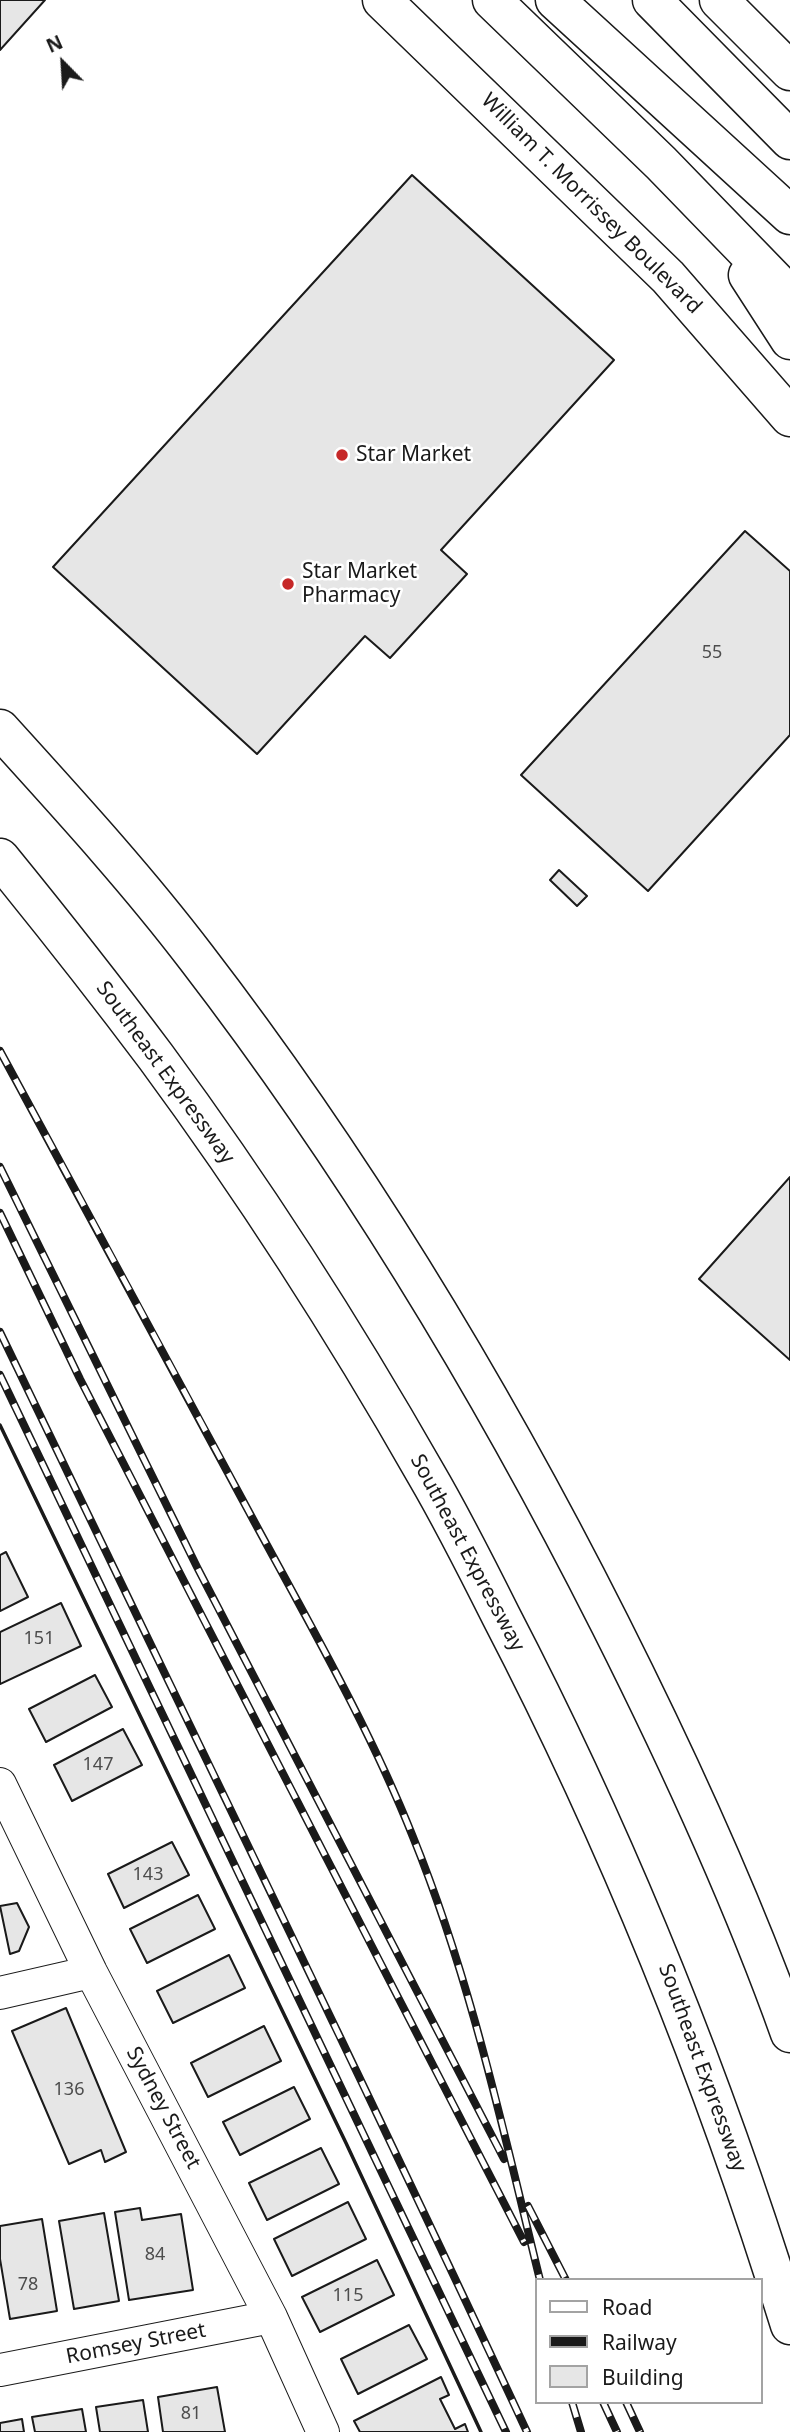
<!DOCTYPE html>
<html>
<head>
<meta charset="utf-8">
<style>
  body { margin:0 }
  #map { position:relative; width:790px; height:2432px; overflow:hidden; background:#fff; font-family:"Noto Sans",sans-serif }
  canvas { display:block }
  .legend { position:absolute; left:535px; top:2278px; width:228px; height:126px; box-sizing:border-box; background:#fff; border:2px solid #a3a3a3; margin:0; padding:9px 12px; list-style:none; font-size:21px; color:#1a1a1a }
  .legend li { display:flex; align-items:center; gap:14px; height:35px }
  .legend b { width:35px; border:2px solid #a3a3a3 }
  .north { position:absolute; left:28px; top:28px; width:70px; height:70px; -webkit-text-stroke:5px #fff; paint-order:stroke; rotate:336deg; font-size:19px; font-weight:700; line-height:28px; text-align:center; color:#1a1a1a }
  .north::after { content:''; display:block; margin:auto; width:24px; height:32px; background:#1a1a1a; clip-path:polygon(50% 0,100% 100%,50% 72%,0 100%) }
</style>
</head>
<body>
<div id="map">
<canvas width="790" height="2432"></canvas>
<ul class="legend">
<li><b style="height:9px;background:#fff"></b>Road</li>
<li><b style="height:9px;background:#1a1a1a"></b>Railway</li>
<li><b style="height:19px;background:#e6e6e6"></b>Building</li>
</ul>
<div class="north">N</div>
</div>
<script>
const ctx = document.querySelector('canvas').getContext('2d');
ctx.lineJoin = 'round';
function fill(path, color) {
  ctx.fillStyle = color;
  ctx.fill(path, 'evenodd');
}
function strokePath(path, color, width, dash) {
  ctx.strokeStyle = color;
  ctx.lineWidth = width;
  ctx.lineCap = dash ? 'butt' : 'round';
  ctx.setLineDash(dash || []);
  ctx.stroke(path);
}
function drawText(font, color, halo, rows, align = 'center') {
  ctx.font = font + ' "Noto Sans",sans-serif';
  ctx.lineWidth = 5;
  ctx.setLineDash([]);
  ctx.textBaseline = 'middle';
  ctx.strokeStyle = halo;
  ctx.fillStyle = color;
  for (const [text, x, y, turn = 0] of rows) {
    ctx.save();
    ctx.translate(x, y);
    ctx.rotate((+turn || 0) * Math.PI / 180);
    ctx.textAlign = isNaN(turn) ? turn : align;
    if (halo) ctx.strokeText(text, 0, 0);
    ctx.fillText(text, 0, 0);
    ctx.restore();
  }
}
const building = new Path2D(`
  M 0,0 L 45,0 L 0,50 Z
  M 412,175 L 614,360 L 441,550 L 467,574 L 390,658 L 365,636 L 257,754 L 53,567 Z
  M 745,531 L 790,571 L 790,735 L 648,891 L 521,775 Z
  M 559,870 L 587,896 L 577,906 L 550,880 Z
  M 790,1177 L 790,1360 L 699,1279 Z
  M 6,1552 L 28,1597 L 0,1611 L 0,1555 Z
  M 61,1603 L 81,1646 L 0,1684 L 0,1632 Z
  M 95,1675 L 112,1707 L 46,1742 L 29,1709 Z
  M 123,1729 L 142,1765 L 72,1801 L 54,1765 Z
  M 172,1842 L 189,1875 L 124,1908 L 108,1874 Z
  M 198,1895 L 215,1929 L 147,1963 L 130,1929 Z
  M 17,1903 L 29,1927 L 19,1951 L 10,1954 L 0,1906 Z
  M 229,1955 L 245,1988 L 173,2023 L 157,1991 Z
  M 66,2008 L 126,2152 L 105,2162 L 101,2150 L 69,2164 L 12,2031 Z
  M 264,2026 L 281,2061 L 208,2097 L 191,2063 Z
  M 294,2087 L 310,2119 L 240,2155 L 223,2122 Z
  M 321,2148 L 339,2184 L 267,2220 L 249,2183 Z
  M 348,2202 L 366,2239 L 292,2276 L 274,2239 Z
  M 140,2208 L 142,2220 L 181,2214 L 193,2290 L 129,2300 L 115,2212 Z
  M 104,2213 L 119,2301 L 74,2309 L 59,2221 Z
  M 42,2219 L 57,2311 L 10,2319 L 0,2259 L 0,2226 Z
  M 377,2260 L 394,2295 L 320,2332 L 302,2297 Z
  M 409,2325 L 427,2359 L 358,2394 L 341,2359 Z
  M 441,2377 L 449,2395 L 440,2399 L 455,2429 L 465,2424 L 468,2432 L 360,2432 L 354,2421 Z
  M 217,2387 L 225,2432 L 163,2432 L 158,2397 Z
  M 143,2400 L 148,2432 L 100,2432 L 96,2407 Z
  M 82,2409 L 86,2432 L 35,2432 L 32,2417 Z
  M 22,2419 L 24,2432 L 0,2432 L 0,2423 Z`);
fill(building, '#e6e6e6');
strokePath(building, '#1a1a1a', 2);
const street = new Path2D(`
  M 0,1784 L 91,1972 L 271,2317 L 323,2432
  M 0,1993 L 91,1972
  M 0,2370 L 271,2317`);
const secondary = new Path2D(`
  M 382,0 L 668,277 L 790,417
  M 719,0 L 790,71`);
const primary = new Path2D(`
  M 492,0 L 661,163 L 790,296
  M 555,0 L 790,215
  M 652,0 L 790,140
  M 748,275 L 790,340`);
const highway = new Path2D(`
  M 0,729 C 67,803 135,877 196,957 C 356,1165 492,1390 610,1624 C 677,1757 740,1893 790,2033
  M 0,858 C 53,923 105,989 156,1057 C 254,1190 344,1330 426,1474 C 453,1520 477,1568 501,1616 C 620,1845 714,2079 790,2325`);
strokePath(street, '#1a1a1a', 34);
strokePath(secondary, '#1a1a1a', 41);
strokePath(primary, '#1a1a1a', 41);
strokePath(highway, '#1a1a1a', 41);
strokePath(street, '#fff', 32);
strokePath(secondary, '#fff', 38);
strokePath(primary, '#fff', 38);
strokePath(highway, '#fff', 38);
const rail = new Path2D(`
  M 0,1051 C 83,1204 166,1357 248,1510 C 306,1618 368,1724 413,1837 C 471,1980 503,2130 540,2280
  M 0,1167 L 197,1567 L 504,2159
  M 0,1213 L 80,1379 L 524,2242
  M 0,1332 C 176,1698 355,2063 527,2432
  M 0,1375 L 506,2432
  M 528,2206 L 566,2280
  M 572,2402 L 581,2432
  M 603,2402 L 617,2432
  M 626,2402 L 640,2432`);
strokePath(rail, '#1a1a1a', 8);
strokePath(rail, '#fff', 5, [16]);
strokePath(new Path2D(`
  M 0,1425 L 346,2143 L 481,2432`), '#1a1a1a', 3.5);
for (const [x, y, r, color] of [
  [342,455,7,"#c62828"],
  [288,584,7,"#c62828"]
]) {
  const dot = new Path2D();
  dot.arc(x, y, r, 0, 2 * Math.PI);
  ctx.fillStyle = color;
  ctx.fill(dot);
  strokePath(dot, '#fff', 2.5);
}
drawText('18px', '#4d4d4d', null, [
  ["55",712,653],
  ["151",39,1639],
  ["147",98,1765],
  ["143",148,1875],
  ["136",69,2090],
  ["84",155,2255],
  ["78",28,2285],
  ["115",348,2296],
  ["81",191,2414]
]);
drawText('21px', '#1a1a1a', '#fff', [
  ["William T. Morrissey Boulevard",591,204,45],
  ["Southeast Expressway",165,1073,54],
  ["Southeast Expressway",467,1553,62],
  ["Southeast Expressway",702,2068,70],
  ["Sydney Street",163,2108,62],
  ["Romsey Street",136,2344,-11]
]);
drawText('21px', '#1a1a1a', '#fff', [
  ["Star Market",356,455],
  ["Star Market",302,572],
  ["Pharmacy",302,596]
], 'left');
</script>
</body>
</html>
